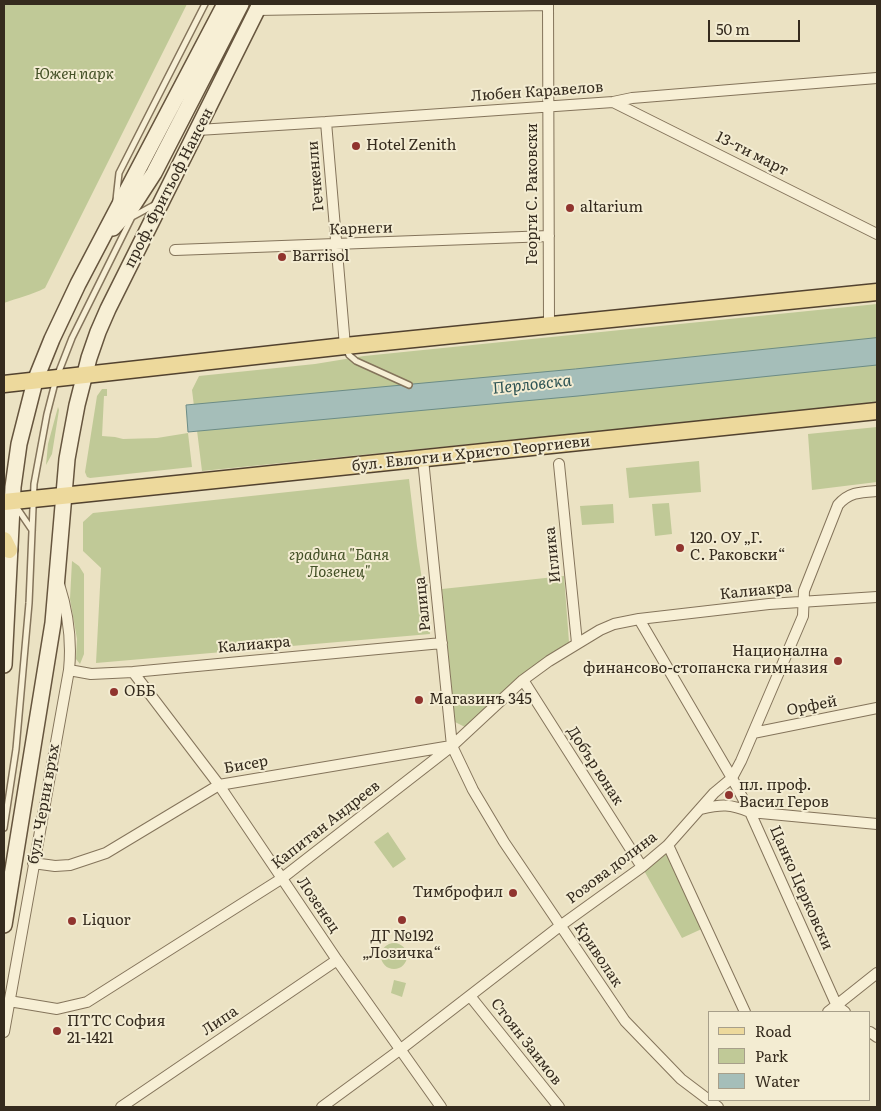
<!DOCTYPE html>
<html>
<head>
<meta charset="utf-8">
<style>
  body { margin:0 }
  #map { position:relative; width:881px; height:1111px; overflow:hidden; background:#ebe2c3; font-family:Literata,serif }
  canvas { display:block }
  .frame { position:absolute; inset:0; border:5px solid #352b1e; pointer-events:none }
  .legend { position:absolute; left:708px; top:1011px; width:162px; height:90px; box-sizing:border-box; background:#f3ecd2; border:1px solid #a79f8a; margin:0; padding:6px 9px; list-style:none; font-size:15px; color:#352b1e }
  .legend li { display:flex; align-items:center; gap:10px; height:25px }
  .legend b { width:25px; border:1px solid #a79f8a }
  .scale { position:absolute; left:708px; top:20px; width:92px; height:22px; box-sizing:border-box; border:2px solid #352b1e; border-top:0; padding-left:6px; font-size:15px; line-height:18px; white-space:nowrap; color:#352b1e; -webkit-text-stroke:4px #f3ecd2; paint-order:stroke }
</style>
</head>
<body>
<div id="map">
<canvas width="881" height="1111"></canvas>
<div class="frame"></div>
<ul class="legend">
<li><b style="height:6px;background:#edd99c"></b>Road</li>
<li><b style="height:14px;background:#c0c997"></b>Park</li>
<li><b style="height:14px;background:#a5beb9"></b>Water</li>
</ul>
<div class="scale">50 m</div>
</div>
<script>
const ctx = document.querySelector('canvas').getContext('2d');
ctx.lineJoin = 'round';
function fill(path, color) {
  ctx.fillStyle = color;
  ctx.fill(path, 'evenodd');
}
function strokePath(path, color, width, dash) {
  ctx.strokeStyle = color;
  ctx.lineWidth = width;
  ctx.lineCap = dash ? 'butt' : 'round';
  ctx.setLineDash(dash || []);
  ctx.stroke(path);
}
function drawText(font, color, halo, rows, align = 'center') {
  ctx.font = font + ' Literata,serif';
  ctx.lineWidth = 4;
  ctx.setLineDash([]);
  ctx.textBaseline = 'middle';
  ctx.strokeStyle = halo;
  ctx.fillStyle = color;
  for (const [text, x, y, turn = 0] of rows) {
    ctx.save();
    ctx.translate(x, y);
    ctx.rotate((+turn || 0) * Math.PI / 180);
    ctx.textAlign = isNaN(turn) ? turn : align;
    if (halo) ctx.strokeText(text, 0, 0);
    ctx.fillText(text, 0, 0);
    ctx.restore();
  }
}
fill(new Path2D(`
  M 4,4 L 187,4 L 45,288 C 32,295 17,298 4,303 Z
  M 877,304 L 877,403 L 202,471 L 192,390 L 199,376 L 315,364 L 364,356 Z
  M 102,389 L 107,389 L 107,396 L 104,396 L 102,436 L 115,437 L 123,439 L 157,438 L 188,433 L 192,467 L 90,478 L 87,477 L 85,472 L 97,396 Z
  M 58,407 L 59,410 L 52,454 L 46,465 L 48,444 Z
  M 877,427 L 877,482 L 812,490 L 808,434 Z
  M 699,461 L 701,492 L 629,498 L 626,468 Z
  M 409,479 L 417,546 L 430,634 L 96,663 L 101,568 L 83,551 L 83,522 L 93,513 Z
  M 669,503 L 672,534 L 655,536 L 652,504 Z
  M 613,504 L 614,523 L 582,525 L 580,506 Z
  M 72,561 L 79,566 L 84,574 L 84,654 L 80,664 L 76,659 L 77,639 L 70,599 Z
  M 564,576 L 569,642 C 531,666 498,697 465,727 L 455,722 L 442,589 Z
  M 388,832 L 406,859 L 393,868 L 374,842 Z
  M 668,845 L 706,927 L 682,938 L 642,867 Z
  M381 956a13 13 0 1 1 26 0a13 13 0 1 1-26 0Z
  M 394,980 L 406,983 L 402,997 L 391,993 Z`), '#c0c997');
const water = new Path2D(`
  M 877,338 L 877,365 L 578,396 L 188,432 L 186,405 L 575,369 Z`);
fill(water, '#a5beb9');
strokePath(water, '#6c8c86', 1);
const service = new Path2D(`
  M 116,200 L 119,173 L 205,4
  M 132,217 L 156,204
  M 346,348 L 349,355 L 356,361 L 409,385
  M 17,508 L 32,530
  M 4,828 L 16,749 L 29,603 L 34,484 L 47,414 L 56,379 L 72,338 L 133,215`);
const minor = new Path2D(`
  M 548,4 L 549,325
  M 257,10 L 548,5
  M 613,102 L 877,234
  M 326,122 L 345,346
  M 198,130 L 326,122 L 613,102 L 632,98 L 877,78
  M 175,250 L 549,236
  M 423,459 L 452,746 L 473,790 L 504,842 L 625,1021 L 681,1079 L 718,1107
  M 559,464 L 577,643
  M 639,619 L 732,778 L 750,812 L 837,1006 L 845,1012
  M 69,670 L 91,674 L 133,672 L 442,643
  M 133,672 L 219,785 L 337,960 L 441,1107
  M 523,680 L 642,867
  M 753,733 L 877,708
  M 701,809 C 722,804 730,804 750,812 L 877,824
  M 668,845 L 745,1012
  M 33,863 L 55,866 L 70,865 L 106,853 L 219,785 L 451,746
  M 470,996 L 559,1107
  M 9,1001 L 57,1009 L 87,1002 L 281,879 L 452,746 L 523,680 L 549,661 L 600,630 L 614,624 L 639,619 L 769,604 L 877,597
  M 828,1012 L 877,973
  M 4,1032 L 69,670 C 72,640 68,612 59,584
  M 870,1032 L 877,1037
  M 121,1107 L 337,960
  M 322,1107 L 401,1049 L 560,926 L 642,867 L 668,845 L 714,793 L 732,778 L 741,761 L 803,616 L 804,591 L 838,505 C 849,492 861,492 877,491`);
const secondary = new Path2D(`
  M 113,228 L 132,207 L 154,173 L 241,4
  M 4,665 L 13,487 L 19,444 L 35,381 L 52,339 L 78,284 L 225,4
  M 4,925 L 53,623 L 67,459 L 71,437 L 77,405 L 89,358 L 98,332 L 108,309 L 260,4`);
const primary = new Path2D(`
  M 4,384 L 345,346 L 877,292
  M 4,502 L 877,411
  M 4,540 L 9,550`);
strokePath(service, '#84745b', 8);
strokePath(minor, '#84745b', 12);
strokePath(secondary, '#66553e', 18);
strokePath(primary, '#52422f', 19);
strokePath(service, '#f7efd5', 5);
strokePath(minor, '#f7efd5', 10);
strokePath(secondary, '#f7efd5', 15);
strokePath(primary, '#edd99c', 16);
for (const [x, y, r, color] of [
  [356,146,5,"#90342e"],
  [570,208,5,"#90342e"],
  [282,257,5,"#90342e"],
  [680,548,5,"#90342e"],
  [838,661,5,"#90342e"],
  [114,692,5,"#90342e"],
  [419,700,5,"#90342e"],
  [729,795,5,"#90342e"],
  [513,893,5,"#90342e"],
  [402,920,5,"#90342e"],
  [72,921,5,"#90342e"],
  [57,1031,5,"#90342e"]
]) {
  const dot = new Path2D();
  dot.arc(x, y, r, 0, 2 * Math.PI);
  ctx.fillStyle = color;
  ctx.fill(dot);
  strokePath(dot, '#f3ecd2', 2);
}
drawText('italic 15px', '#435026', '#f3ecd2', [
  ["Южен парк",74,75],
  ["градина \"Баня",339,556],
  ["Лозенец\"",339,573]
]);
drawText('15px', '#352b1e', '#f3ecd2', [
  ["Любен Каравелов",537,92,-4],
  ["13-ти март",752,154,27],
  ["Гечкенли",316,176,-95],
  ["проф. Фритьоф Нансен",169,188,-63],
  ["Георги С. Раковски",533,194,-90],
  ["Карнеги",361,229,-2],
  ["бул. Евлоги и Христо Георгиеви",471,454,-6],
  ["Иглика",553,555,-96],
  ["Калиакра",756,591,-6],
  ["Ралица",423,604,-96],
  ["Калиакра",254,645,-5],
  ["Орфей",812,706,-11],
  ["Бисер",246,765,-10],
  ["Добър юнак",595,766,57],
  ["бул. Черни връх",44,804,-80],
  ["Капитан Андреев",326,825,-38],
  ["Розова долина",612,868,-37],
  ["Цанко Церковски",801,888,66],
  ["Лозенец",318,905,56],
  ["Криволак",598,955,56],
  ["Липа",220,1021,-34],
  ["Стоян Заимов",526,1042,52]
]);
drawText('15px', '#352b1e', '#f3ecd2', [
  ["Hotel Zenith",366,146],
  ["altarium",580,208],
  ["Barrisol",292,257],
  ["120. ОУ „Г.",690,539],
  ["С. Раковски“",690,556],
  ["Национална",828,652,"right"],
  ["финансово-стопанска гимназия",828,669,"right"],
  ["ОББ",124,692],
  ["Магазинъ 345",429,700],
  ["пл. проф.",739,786],
  ["Васил Геров",739,803],
  ["Тимброфил",503,893,"right"],
  ["Liquor",82,921],
  ["ДГ №192",402,937,"center"],
  ["„Лозичка“",402,954,"center"],
  ["ПТТС София",67,1022],
  ["21-1421",67,1039]
], 'left');
drawText('italic 16px', '#2e5454', '#f3ecd2', [
  ["Перловска",532,385,-6]
]);
</script>
</body>
</html>
